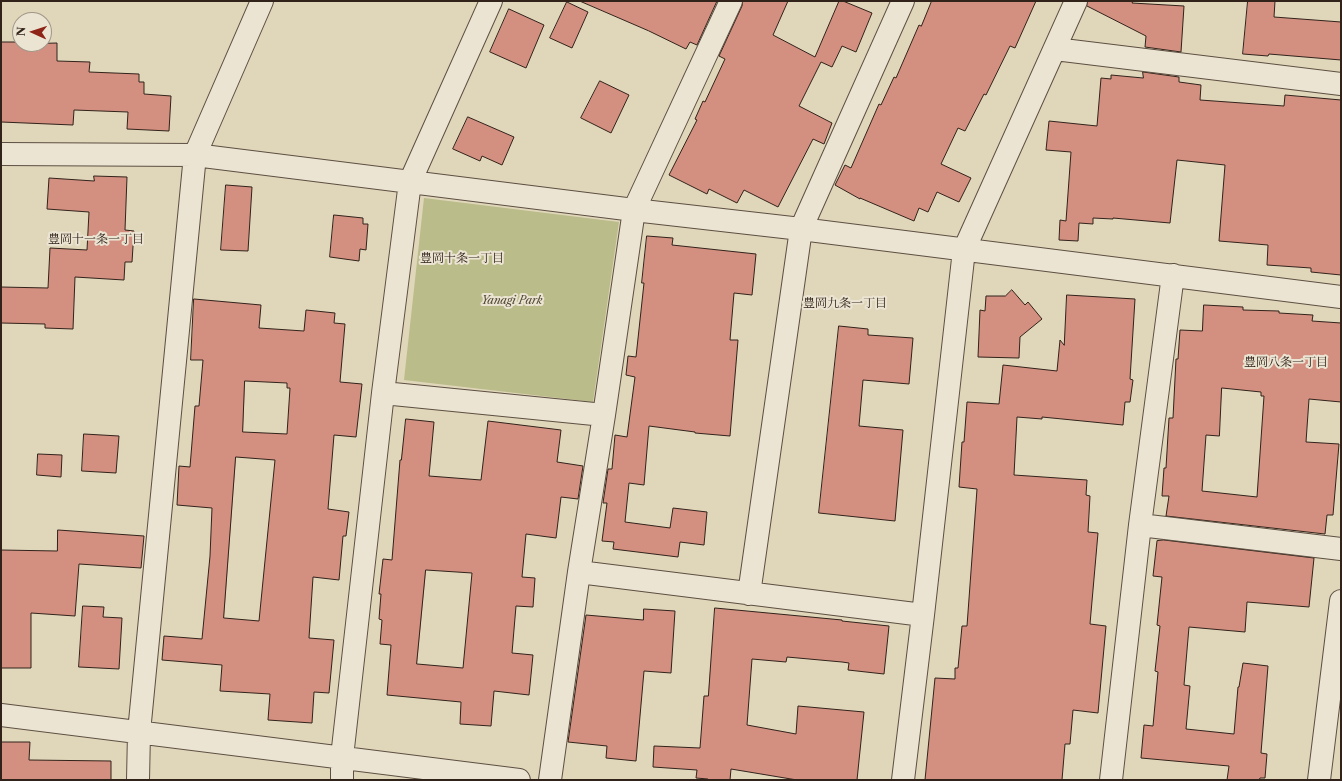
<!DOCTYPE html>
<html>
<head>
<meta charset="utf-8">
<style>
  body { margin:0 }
  #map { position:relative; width:1342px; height:781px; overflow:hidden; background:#e0d6ba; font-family:"Libre Caslon Text",serif }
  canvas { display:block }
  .frame { position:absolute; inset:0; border:2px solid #31221a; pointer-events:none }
  .north { position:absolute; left:12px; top:12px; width:40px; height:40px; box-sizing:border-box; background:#ebe4d2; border:1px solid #a19688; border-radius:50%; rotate:273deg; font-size:11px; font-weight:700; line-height:16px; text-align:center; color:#31221a }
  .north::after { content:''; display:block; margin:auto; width:14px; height:18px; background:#8f2418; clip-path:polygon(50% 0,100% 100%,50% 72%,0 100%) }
</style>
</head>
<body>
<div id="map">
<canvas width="1342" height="781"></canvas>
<div class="frame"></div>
<div class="north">N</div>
</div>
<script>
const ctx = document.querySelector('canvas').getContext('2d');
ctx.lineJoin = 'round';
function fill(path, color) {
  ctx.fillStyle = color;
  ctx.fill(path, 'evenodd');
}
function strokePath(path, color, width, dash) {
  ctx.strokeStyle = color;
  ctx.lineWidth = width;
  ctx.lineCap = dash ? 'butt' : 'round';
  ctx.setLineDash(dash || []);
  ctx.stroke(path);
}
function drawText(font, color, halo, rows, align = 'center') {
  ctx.font = font + ' "Libre Caslon Text","Noto Serif JP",serif';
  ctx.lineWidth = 4;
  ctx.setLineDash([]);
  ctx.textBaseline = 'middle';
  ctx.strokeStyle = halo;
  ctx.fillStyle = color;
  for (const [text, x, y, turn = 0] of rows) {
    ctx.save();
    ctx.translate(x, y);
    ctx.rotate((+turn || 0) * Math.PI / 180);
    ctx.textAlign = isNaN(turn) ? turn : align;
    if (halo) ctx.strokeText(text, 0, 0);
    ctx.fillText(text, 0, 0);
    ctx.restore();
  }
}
fill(new Path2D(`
  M 424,198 L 619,222 L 593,402 L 404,380 Z`), '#babc8a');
const building = new Path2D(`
  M 580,1 L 717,1 L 697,45 L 690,42 L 686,49 L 649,31 Z
  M 743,1 L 788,1 L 773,35 L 815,57 L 839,1 L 843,1 L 872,13 L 856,52 L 842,46 L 832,67 L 821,62 L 799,106 L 832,123 L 824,144 L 813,139 L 778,207 L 744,190 L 737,203 L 709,189 L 707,194 L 669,175 L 697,120 L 695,119 L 703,101 L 705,102 L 725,59 L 719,56 L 742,6 Z
  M 932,1 L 1036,1 L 1015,48 L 1010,46 L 986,95 L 984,94 L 965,131 L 958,128 L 941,164 L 971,178 L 959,202 L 937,192 L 928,212 L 919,208 L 914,221 L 860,198 L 860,199 L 835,185 L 845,165 L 851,168 L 879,104 L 881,105 L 894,77 L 896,78 L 919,25 L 921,26 Z
  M 1088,1 L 1133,1 L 1132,3 L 1184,6 L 1181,52 L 1145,47 L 1146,36 L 1087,6 Z
  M 1248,1 L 1275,1 L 1274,17 L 1341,22 L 1341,60 L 1269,54 L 1268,56 L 1243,54 Z
  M 567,2 L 588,12 L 572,48 L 550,38 Z
  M 509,9 L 544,25 L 526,68 L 490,52 Z
  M 1,42 L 20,42 L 20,44 L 57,43 L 57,61 L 90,62 L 89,72 L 139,74 L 139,82 L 144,82 L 144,94 L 171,96 L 169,131 L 127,129 L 128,112 L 74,110 L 73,125 L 1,122 Z
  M 1143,72 L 1179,77 L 1179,82 L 1201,85 L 1200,100 L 1284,106 L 1285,95 L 1341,100 L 1341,275 L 1311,272 L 1311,268 L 1267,265 L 1268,245 L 1219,241 L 1225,165 L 1177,160 L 1170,223 L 1113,218 L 1113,219 L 1093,218 L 1093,224 L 1079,223 L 1078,241 L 1059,240 L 1060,220 L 1066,221 L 1071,152 L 1046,150 L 1049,121 L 1097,126 L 1101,78 L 1111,79 L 1111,75 L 1143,78 Z
  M 600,81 L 629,95 L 611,133 L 581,118 Z
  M 468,117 L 514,137 L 502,165 L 482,156 L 480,161 L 453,149 Z
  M 94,176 L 127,177 L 125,230 L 134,231 L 132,262 L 125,262 L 124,280 L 75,277 L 73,329 L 45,328 L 45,324 L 1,323 L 1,287 L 48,288 L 50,248 L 87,250 L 89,212 L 47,209 L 49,178 L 94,181 Z
  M 226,185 L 252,187 L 248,251 L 221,250 Z
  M 334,215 L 363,218 L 363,224 L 368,224 L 366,250 L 360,249 L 359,261 L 330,257 Z
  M 647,236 L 673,238 L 672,245 L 756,254 L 752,295 L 734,293 L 730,340 L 738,340 L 730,436 L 695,433 L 695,432 L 649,426 L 644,485 L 629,483 L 625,522 L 670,528 L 673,508 L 707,512 L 704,545 L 680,542 L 678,557 L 613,549 L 614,542 L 602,541 L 607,503 L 603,503 L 608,469 L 612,469 L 615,435 L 627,437 L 635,377 L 626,375 L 628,356 L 636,357 L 644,283 L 642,283 Z
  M 1012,290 L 1025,305 L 1028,302 L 1042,319 L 1020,337 L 1019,358 L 978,357 L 980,310 L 985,311 L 986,296 L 1005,296 Z
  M 1067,295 L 1135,299 L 1130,379 L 1133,380 L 1130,402 L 1125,402 L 1123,425 L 1042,417 L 1042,419 L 1017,417 L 1014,475 L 1087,480 L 1086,495 L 1090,496 L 1088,532 L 1098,533 L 1090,624 L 1106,626 L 1098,713 L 1073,710 L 1070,744 L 1065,744 L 1062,780 L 925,780 L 935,678 L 955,679 L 955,668 L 958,668 L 962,626 L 967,626 L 977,489 L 959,487 L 962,442 L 964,442 L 967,402 L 999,404 L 1003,365 L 1057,371 L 1060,340 L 1064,345 Z
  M 194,299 L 261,305 L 259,328 L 304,331 L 306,310 L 335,313 L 334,323 L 345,324 L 340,382 L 362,384 L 356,437 L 334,435 L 328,509 L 349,512 L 346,536 L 343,536 L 339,580 L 313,577 L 309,638 L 334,640 L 329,693 L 314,692 L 312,723 L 268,720 L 270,694 L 220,691 L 222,665 L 162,660 L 164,636 L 202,639 L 210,556 L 212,508 L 177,505 L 179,466 L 190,467 L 195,406 L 199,406 L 203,360 L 191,360 ZM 245,381 L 287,383 L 287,388 L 290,388 L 287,434 L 243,432 ZM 236,457 L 275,460 L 259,621 L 224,618 Z
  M 1204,305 L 1243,307 L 1243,310 L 1279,311 L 1279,313 L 1313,315 L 1312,321 L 1341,323 L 1341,402 L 1309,399 L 1306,442 L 1339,444 L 1333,515 L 1327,515 L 1325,534 L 1166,516 L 1169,496 L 1162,496 L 1164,468 L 1166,468 L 1169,418 L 1173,418 L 1176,359 L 1178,359 L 1180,330 L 1202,331 ZM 1222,388 L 1261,392 L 1261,396 L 1264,396 L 1257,497 L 1202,491 L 1206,435 L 1219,436 Z
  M 839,326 L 868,329 L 868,335 L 913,338 L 909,384 L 863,380 L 859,426 L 903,430 L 895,521 L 819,513 Z
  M 406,419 L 434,422 L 429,476 L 481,480 L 488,421 L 561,430 L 557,462 L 583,466 L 578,499 L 561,497 L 556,538 L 526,534 L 522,577 L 535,578 L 533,607 L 516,606 L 512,653 L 533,655 L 529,695 L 494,691 L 491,726 L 460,724 L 461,702 L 387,695 L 391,645 L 380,644 L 382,620 L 379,619 L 381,594 L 379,594 L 383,559 L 392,560 L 400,460 L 401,460 ZM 426,570 L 472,573 L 463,668 L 417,664 Z
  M 84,434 L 119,436 L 116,473 L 82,471 Z
  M 38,454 L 62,455 L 61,477 L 37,475 Z
  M 58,530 L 144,536 L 141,568 L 79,564 L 75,616 L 31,613 L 31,668 L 1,668 L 1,550 L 57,551 Z
  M 1164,540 L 1314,558 L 1309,607 L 1247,602 L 1245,632 L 1189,627 L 1184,685 L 1190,686 L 1186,729 L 1234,734 L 1238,687 L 1239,687 L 1243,663 L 1268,666 L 1261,753 L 1267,754 L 1265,778 L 1260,778 L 1259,780 L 1227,780 L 1229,766 L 1141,758 L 1144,725 L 1153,726 L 1158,672 L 1155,671 L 1160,626 L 1157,625 L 1162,577 L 1153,576 L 1157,541 Z
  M 83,606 L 104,607 L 103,617 L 122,618 L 119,669 L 79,667 Z
  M 715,608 L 842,620 L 842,621 L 889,626 L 884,674 L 848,670 L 849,663 L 842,662 L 787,657 L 786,662 L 752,659 L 747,725 L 796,734 L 798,706 L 864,712 L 857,780 L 797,780 L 731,769 L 730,780 L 708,780 L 708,779 L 696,778 L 697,770 L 653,767 L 654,746 L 700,748 L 704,696 L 708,696 Z
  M 644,609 L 675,611 L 671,673 L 644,671 L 636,761 L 606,758 L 607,746 L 568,742 L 586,615 L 643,620 Z
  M 1,742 L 30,742 L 29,760 L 111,761 L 111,780 L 1,780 Z`);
fill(building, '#d38f80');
strokePath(building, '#31221a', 1);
const minor = new Path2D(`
  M 1055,49 L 1341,84
  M 1,154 L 195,155 L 634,210 L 801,229 L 1341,297
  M 383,393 L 604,415
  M 1140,525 L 1341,549
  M 579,572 L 923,615
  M 749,594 L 801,229 L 903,1
  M 1,715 L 519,780
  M 138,780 L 139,732 L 195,155 L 262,1
  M 342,780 L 342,757 L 383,393 L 410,182 L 491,1
  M 550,780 L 579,572 L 604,415 L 634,210 L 731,1
  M 903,780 L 923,615 L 964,250 L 1076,1
  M 1111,780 L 1140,525 L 1173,275
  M 1319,780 L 1341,601`);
strokePath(minor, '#5d4f42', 24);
strokePath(minor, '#ebe4d2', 22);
drawText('italic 11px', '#534836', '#ebe4d2', [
  ["Yanagi Park",512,301]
]);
drawText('12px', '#31221a', '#ebe4d2', [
  ["豊岡十一条一丁目",96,240],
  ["豊岡十条一丁目",462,259],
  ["豊岡九条一丁目",845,304],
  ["豊岡八条一丁目",1286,363]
]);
</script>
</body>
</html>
